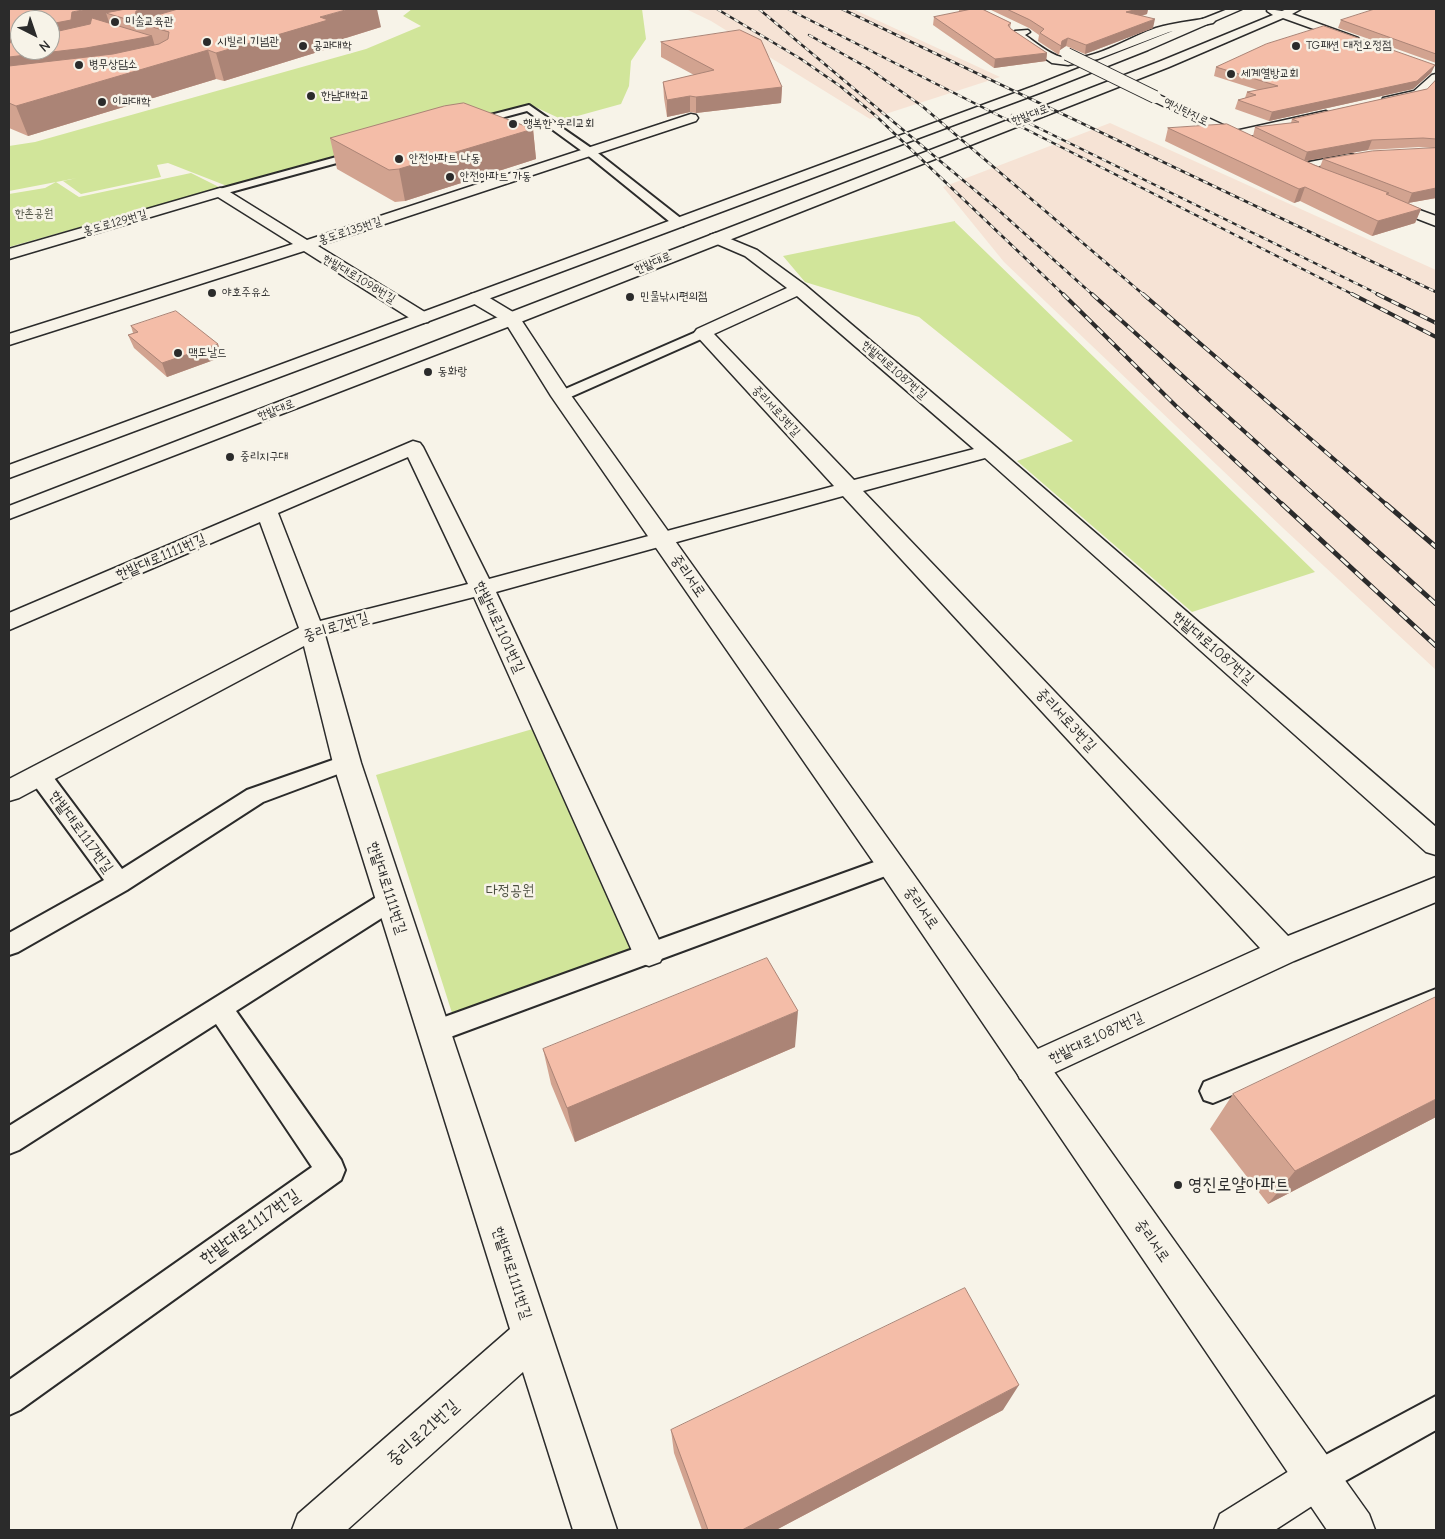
<!DOCTYPE html>
<html>
<head>
<meta charset="utf-8">
<style>
  body { margin:0 }
  #map { position:relative; width:1445px; height:1539px; overflow:hidden; background:#f7f3e8; font-family:"Comic Neue",sans-serif }
  canvas { display:block }
  .frame { position:absolute; inset:0; border:10px solid #2b2b2b; pointer-events:none }
  .north { position:absolute; left:10px; top:10px; width:50px; height:50px; box-sizing:border-box; background:#f7f3e8; border:1px solid #a5a39c; border-radius:50%; rotate:139deg; font-size:14px; font-weight:700; line-height:20px; text-align:center; color:#2b2b2b }
  .north::after { content:''; display:block; margin:auto; width:18px; height:22px; background:#2b2b2b; clip-path:polygon(50% 0,100% 100%,50% 72%,0 100%) }
</style>
</head>
<body>
<div id="map">
<canvas width="1445" height="1539"></canvas>
<div class="frame"></div>
<div class="north">N</div>
</div>
<script>
const ctx = document.querySelector('canvas').getContext('2d');
ctx.lineJoin = 'round';
function fill(path, color) {
  ctx.fillStyle = color;
  ctx.fill(path, 'evenodd');
}
function strokePath(path, color, width, dash) {
  ctx.strokeStyle = color;
  ctx.lineWidth = width;
  ctx.lineCap = dash ? 'butt' : 'round';
  ctx.setLineDash(dash || []);
  ctx.stroke(path);
}
function drawText(font, color, halo, rows, align = 'center') {
  ctx.font = font + ' "Comic Neue","Poor Story",sans-serif';
  ctx.lineWidth = 5;
  ctx.setLineDash([]);
  ctx.textBaseline = 'middle';
  ctx.strokeStyle = halo;
  ctx.fillStyle = color;
  for (const [text, x, y, turn = 0] of rows) {
    ctx.save();
    ctx.translate(x, y);
    ctx.rotate((+turn || 0) * Math.PI / 180);
    ctx.textAlign = isNaN(turn) ? turn : align;
    if (halo) ctx.strokeText(text, 0, 0);
    ctx.fillText(text, 0, 0);
    ctx.restore();
  }
}
fill(new Path2D(`
  M 686,9 L 853,9 L 1000,77 L 870,119 L 711,21 Z
  M 1110,123 L 1436,270 L 1436,670 L 1283,528 L 1004,262 L 943,187 Z`), '#f6e3d5');
fill(new Path2D(`
  M 412,9 L 642,9 L 646,39 L 631,61 L 629,86 L 621,104 L 563,120 L 531,105 L 227,186 L 168,163 L 157,165 L 161,177 L 81,194 L 63,181 L 77,178 L 9,191 L 9,146 L 35,142 L 366,49 L 421,26 L 403,16 Z
  M 191,173 L 221,188 L 9,247 L 9,194 L 45,188 L 56,182 L 79,197 Z
  M 955,221 L 955,222 L 1315,572 L 1192,612 L 1017,461 L 1073,441 L 919,317 L 805,282 L 783,256 Z
  M 536,728 L 638,946 L 452,1013 L 376,775 Z`), '#d1e59a');
const service = new Path2D(`
  M 529,105 L 594,150 L 683,220 L 685,223 L 683,226 L 675,226 L 586,154 L 527,111 L 471,126 L 466,123 L 467,121 Z
  M 362,150 L 366,151 L 367,153 L 366,155 L 220,195 L 214,192 L 216,190 Z
  M 1349,154 L 1353,155 L 1354,157 L 1353,159 L 1300,170 L 1294,167 L 1300,164 Z
  M 703,329 L 708,330 L 710,333 L 708,336 L 566,399 L 556,399 L 554,396 L 556,393 Z
  M 347,755 L 354,758 L 358,763 L 354,768 L 263,802 L 127,890 L 18,952 L 9,955 L 9,933 L 104,880 L 32,782 L 29,776 L 32,770 L 40,768 L 48,770 L 122,869 L 247,790 Z
  M 891,856 L 899,859 L 902,865 L 899,871 L 434,1043 L 425,1040 L 421,1032 L 425,1024 Z
  M 391,891 L 399,893 L 403,900 L 399,907 L 236,1011 L 341,1160 L 345,1170 L 341,1180 L 20,1410 L 9,1415 L 9,1380 L 312,1167 L 216,1024 L 19,1150 L 9,1154 L 9,1126 L 383,893 Z
  M 1436,989 L 1436,1011 L 1213,1103 L 1204,1100 L 1200,1091 L 1204,1082 Z
  M 1436,1396 L 1436,1430 L 1329,1490 L 1317,1495 L 1305,1490 L 1300,1478 L 1305,1466 Z`);
const minor = new Path2D(`
  M 1209,18 L 1213,19 L 1215,21 L 1213,23 L 1169,32 L 1098,59 L 1068,65 L 1052,63 L 1009,34 L 1015,31 L 1028,30 L 1030,32 L 1025,35 C 1035,42 1049,54 1061,57 C 1090,64 1129,37 1156,28 C 1173,23 1191,21 1209,18 Z
  M 1436,74 L 1436,84 L 1422,97 L 1388,105 L 1382,101 L 1383,98 L 1414,91 L 1432,75 Z
  M 1326,111 L 1333,115 L 1331,118 L 1235,139 L 1228,135 L 1235,131 Z
  M 691,114 L 696,115 L 698,118 L 696,121 L 318,246 L 428,314 L 431,318 L 428,322 L 422,323 L 416,322 L 304,251 L 9,345 L 9,334 L 293,244 L 218,197 L 9,259 L 9,249 L 220,188 L 225,189 L 307,240 Z
  M 716,233 L 757,250 L 805,285 L 996,447 L 1436,827 L 1436,855 L 1426,852 L 985,458 L 863,491 L 1288,936 L 1436,877 L 1436,902 L 1294,961 L 1032,1083 L 1020,1079 L 1015,1068 L 1020,1057 L 1260,948 L 843,496 L 496,592 L 665,953 L 660,962 L 649,966 L 638,962 L 633,953 L 474,597 L 325,635 L 361,763 L 617,1530 L 573,1530 L 523,1372 L 347,1530 L 292,1530 L 298,1514 L 510,1329 L 333,763 L 304,646 L 19,798 L 9,801 L 9,779 L 299,628 L 260,522 L 9,630 L 9,613 L 413,441 L 420,443 L 423,447 L 489,579 L 834,486 L 694,333 L 697,329 L 787,288 L 745,256 L 710,241 L 708,238 L 710,235 ZM 797,296 L 974,449 L 854,480 L 714,334 ZM 408,457 L 468,584 L 320,621 L 278,513 Z
  M 1317,1456 L 1332,1463 L 1339,1478 L 1332,1493 L 1275,1530 L 1214,1530 L 1220,1514 L 1302,1463 Z`);
const tertiary = new Path2D(`
  M 1155,93 L 1251,138 L 1253,141 L 1251,144 L 1241,144 L 1151,100 L 1149,97 L 1151,94 Z
  M 1384,197 L 1436,216 L 1436,226 L 1379,204 L 1377,201 L 1379,198 Z`);
const secondary = new Path2D(`
  M 477,293 L 483,294 L 518,315 L 570,394 L 901,857 L 1369,1514 L 1375,1530 L 1327,1530 L 881,873 L 551,396 L 505,322 L 471,302 L 468,298 L 471,294 Z`);
const primary = new Path2D(`
  M 1228,9 L 1242,9 L 1148,50 L 1042,92 L 9,478 L 9,465 L 1034,86 Z
  M 1268,9 L 1282,11 L 1287,9 L 1301,9 L 1292,14 L 1358,38 L 1360,40 L 1354,43 L 1350,42 L 1283,18 L 1169,67 L 518,323 L 9,519 L 9,506 L 1161,61 L 1273,15 L 1267,11 Z`);
strokePath(service, '#2b2b2b', 4);
strokePath(minor, '#2b2b2b', 3);
strokePath(tertiary, '#2b2b2b', 3);
strokePath(secondary, '#2b2b2b', 3);
strokePath(primary, '#2b2b2b', 3);
fill(service, '#f7f3e8');
fill(minor, '#f7f3e8');
fill(tertiary, '#f7f3e8');
fill(secondary, '#f7f3e8');
fill(primary, '#f7f3e8');
const railFar2 = new Path2D(`
  M 717,9 L 801,59 L 840,86 L 876,116 L 1064,295
  M 759,9 L 995,207 L 1093,295
  M 788,9 L 1354,295
  M 842,9 L 1436,292
  M 809,35 L 868,68 L 922,106 L 1144,295
  M 1012,115 L 1380,295`);
const railFar1 = new Path2D(`
  M 1063,294 L 1176,406 L 1283,505
  M 1092,294 L 1326,505
  M 1143,294 L 1387,505
  M 1352,294 L 1436,337
  M 1377,294 L 1436,323`);
const rail = new Path2D(`
  M 1282,504 L 1436,646
  M 1325,504 L 1436,604
  M 1386,504 L 1436,547`);
strokePath(railFar2, '#2b2b2b', 2.5);
strokePath(railFar1, '#2b2b2b', 4);
strokePath(rail, '#2b2b2b', 5);
strokePath(railFar2, '#f7f3e8', 2, [5]);
strokePath(railFar1, '#f7f3e8', 2.5, [8]);
strokePath(rail, '#f7f3e8', 3, [10]);
const tertiaryBridge = new Path2D(`
  M 1067,54 L 1155,97`);
strokePath(tertiaryBridge, '#2b2b2b', 14, []);
strokePath(tertiaryBridge, '#f7f3e8', 12);
fill(new Path2D(`
  M 9,9 L 381,27 L 333,42 L 334,47 L 224,81 L 216,79 L 28,136 L 9,128 Z
  M 959,9 L 982,9 L 1011,23 L 1010,28 L 1011,29 L 1047,53 L 1046,61 L 994,68 L 933,25 L 934,17 L 959,12 Z
  M 989,9 L 1148,9 L 1147,14 L 1142,16 L 1153,28 L 1085,54 L 1066,46 L 1060,50 L 1059,55 L 1038,41 L 1039,35 L 1029,28 Z
  M 1436,9 L 1436,63 L 1338,28 L 1341,20 Z
  M 661,42 L 782,87 L 781,103 L 696,113 L 690,112 L 667,117 L 664,98 L 663,82 L 694,75 L 661,57 Z
  M 1435,65 L 1431,73 L 1413,89 L 1269,121 L 1235,109 L 1238,100 L 1245,98 L 1247,92 L 1258,90 L 1214,76 L 1216,67 Z
  M 1436,80 L 1436,198 L 1408,203 L 1421,209 L 1415,223 L 1372,236 L 1300,201 L 1294,203 L 1165,141 L 1168,128 L 1253,136 L 1255,127 L 1291,123 L 1292,119 L 1427,89 ZM 1419,147 L 1434,148 L 1323,159 L 1320,167 L 1306,161 L 1368,150 Z
  M 533,129 L 536,159 L 405,201 L 395,202 L 337,169 L 330,138 Z
  M 131,326 L 218,344 L 222,357 L 167,377 L 134,348 L 128,335 L 133,333 Z
  M 795,1047 L 575,1142 L 551,1084 L 543,1049 Z
  M 1233,1094 L 1436,1117 L 1268,1204 L 1210,1129 Z
  M 1003,1410 L 776,1530 L 702,1530 L 674,1453 L 671,1430 Z`), '#d2a390');
fill(new Path2D(`
  M 88,9 L 188,9 L 168,32 L 106,13 L 112,31 L 152,36 L 160,64 L 9,87 L 9,34 L 20,31 L 20,50 L 50,50 L 50,24 L 72,12 Z
  M 349,9 L 377,9 L 381,27 L 333,42 L 334,47 L 224,81 L 216,53 L 320,17 Z
  M 1138,9 L 1148,9 L 1147,14 L 1124,20 L 1126,12 Z
  M 1155,19 L 1153,28 L 1085,54 L 1086,45 Z
  M 1068,38 L 1066,46 L 1060,50 L 1062,41 Z
  M 208,50 L 216,79 L 28,136 L 16,106 Z
  M 1047,53 L 1046,61 L 994,68 L 995,59 Z
  M 1435,65 L 1431,73 L 1413,89 L 1269,121 L 1272,112 Z
  M 782,87 L 781,103 L 696,113 L 696,97 Z
  M 690,96 L 690,112 L 667,117 L 667,100 Z
  M 533,129 L 536,159 L 405,201 L 399,169 Z
  M 1372,140 L 1368,150 L 1304,161 L 1307,152 Z
  M 1305,187 L 1300,201 L 1294,203 L 1299,189 Z
  M 1436,188 L 1436,198 L 1408,203 L 1412,193 Z
  M 1421,209 L 1415,223 L 1372,236 L 1378,221 Z
  M 218,344 L 222,357 L 167,377 L 162,363 Z
  M 798,1011 L 795,1047 L 575,1142 L 567,1108 Z
  M 1436,1099 L 1436,1117 L 1268,1204 L 1295,1171 Z
  M 1019,1385 L 1003,1410 L 776,1530 L 742,1530 Z`), '#ab8476');
const building = new Path2D(`
  M 9,9 L 88,9 L 72,12 L 71,20 L 50,24 L 50,20 L 20,20 L 20,31 L 9,34 Z
  M 126,9 L 147,9 L 136,11 L 135,18 L 140,20 L 178,9 L 349,9 L 320,17 L 328,20 L 216,53 L 208,50 L 16,106 L 9,103 L 9,66 L 113,54 L 159,44 L 168,39 L 169,32 L 106,13 Z
  M 972,9 L 982,9 L 1011,23 L 1008,25 L 1011,29 L 1047,53 L 995,59 L 934,17 Z
  M 1007,9 L 1138,9 L 1126,12 L 1155,19 L 1086,45 L 1068,38 L 1062,41 L 1061,46 L 1040,33 L 1044,29 L 1030,20 Z
  M 1375,9 L 1436,9 L 1436,54 L 1341,20 Z
  M 92,18 L 152,36 L 86,48 L 9,57 L 9,43 L 20,41 L 20,50 L 50,50 L 50,33 L 90,24 Z
  M 1324,26 L 1435,65 L 1417,81 L 1272,112 L 1238,100 L 1256,95 L 1247,92 L 1278,86 L 1216,67 L 1266,44 Z
  M 740,30 L 761,40 L 782,87 L 696,97 L 690,96 L 667,100 L 663,82 L 714,70 L 661,42 Z
  M 1436,80 L 1436,139 L 1423,138 L 1372,140 L 1307,152 L 1255,127 L 1299,122 L 1292,119 L 1427,89 Z
  M 464,103 L 533,129 L 399,169 L 389,170 L 330,138 L 444,106 Z
  M 1227,124 L 1314,165 L 1389,193 L 1386,194 L 1421,209 L 1378,221 L 1305,187 L 1299,189 L 1168,128 Z
  M 1436,148 L 1436,188 L 1412,193 L 1323,159 L 1372,151 Z
  M 176,311 L 218,344 L 162,363 L 128,335 L 138,332 L 131,326 Z
  M 767,958 L 798,1011 L 567,1108 L 543,1049 Z
  M 1436,997 L 1436,1099 L 1295,1171 L 1233,1094 Z
  M 965,1288 L 1019,1385 L 742,1530 L 708,1530 L 671,1430 Z`);
fill(building, '#f4bda8');
strokePath(building, '#ab8476', 1);
for (const [x, y, r, color] of [
  [115,22,5,"#2b2b2b"],
  [207,42,5,"#2b2b2b"],
  [303,46,5,"#2b2b2b"],
  [1296,46,5,"#2b2b2b"],
  [79,65,5,"#2b2b2b"],
  [1231,74,5,"#2b2b2b"],
  [311,96,5,"#2b2b2b"],
  [102,102,5,"#2b2b2b"],
  [513,124,5,"#2b2b2b"],
  [399,159,5,"#2b2b2b"],
  [450,177,5,"#2b2b2b"],
  [212,293,5,"#2b2b2b"],
  [630,297,5,"#2b2b2b"],
  [178,353,5,"#2b2b2b"],
  [428,372,5,"#2b2b2b"],
  [230,457,5,"#2b2b2b"],
  [1178,1185,5,"#2b2b2b"]
]) {
  const dot = new Path2D();
  dot.arc(x, y, r, 0, 2 * Math.PI);
  ctx.fillStyle = color;
  ctx.fill(dot);
  strokePath(dot, '#f7f3e8', 2);
}
drawText('12px', '#2b2b2b', '#f7f3e8', [
  ["미술교육관",125,22],
  ["시빌리 기념관",217,42],
  ["공과대학",313,46],
  ["TG패션 대전오정점",1306,46],
  ["병무상담소",89,65],
  ["세계열방교회",1241,74],
  ["한남대학교",321,96],
  ["이과대학",112,102],
  ["행복한 우리교회",523,124],
  ["안전아파트 나동",409,159],
  ["안전아파트 가동",460,177],
  ["야호주유소",222,293],
  ["민물낚시편의점",640,297],
  ["맥도날드",188,353],
  ["동화랑",438,372],
  ["중리지구대",240,457]
], 'left');
drawText('12px', '#2b2b2b', '#f7f3e8', [
  ["옛신탄진로",1186,112,26],
  ["한밭대로",1030,115,-21],
  ["홍도로129번길",115,223,-16],
  ["홍도로135번길",350,231,-18],
  ["한밭대로",653,263,-22],
  ["한밭대로1098번길",359,279,31],
  ["한밭대로1087번길",894,370,41],
  ["한밭대로",276,410,-21],
  ["중리서로3번길",776,411,47]
]);
drawText('12px', '#4c5041', '#f7f3e8', [
  ["한촌공원",34,214]
]);
drawText('15px', '#2b2b2b', '#f7f3e8', [
  ["한밭대로1111번길",161,557,-23],
  ["중리서로",688,576,55],
  ["중리로7번길",336,627,-17],
  ["한밭대로1101번길",499,627,65],
  ["한밭대로1087번길",1213,648,41],
  ["중리서로3번길",1066,720,47],
  ["한밭대로1117번길",81,832,54],
  ["한밭대로1111번길",387,888,72],
  ["중리서로",921,908,55],
  ["한밭대로1087번길",1096,1038,-25],
  ["중리서로",1152,1241,55],
  ["한밭대로1111번길",512,1273,72]
]);
drawText('15px', '#4c5041', '#f7f3e8', [
  ["다정공원",510,891]
]);
drawText('18px', '#2b2b2b', '#f7f3e8', [
  ["영진로얄아파트",1188,1185]
], 'left');
drawText('18px', '#2b2b2b', '#f7f3e8', [
  ["한밭대로1117번길",250,1227,-35],
  ["중리로21번길",423,1433,-42]
]);
</script>
</body>
</html>
